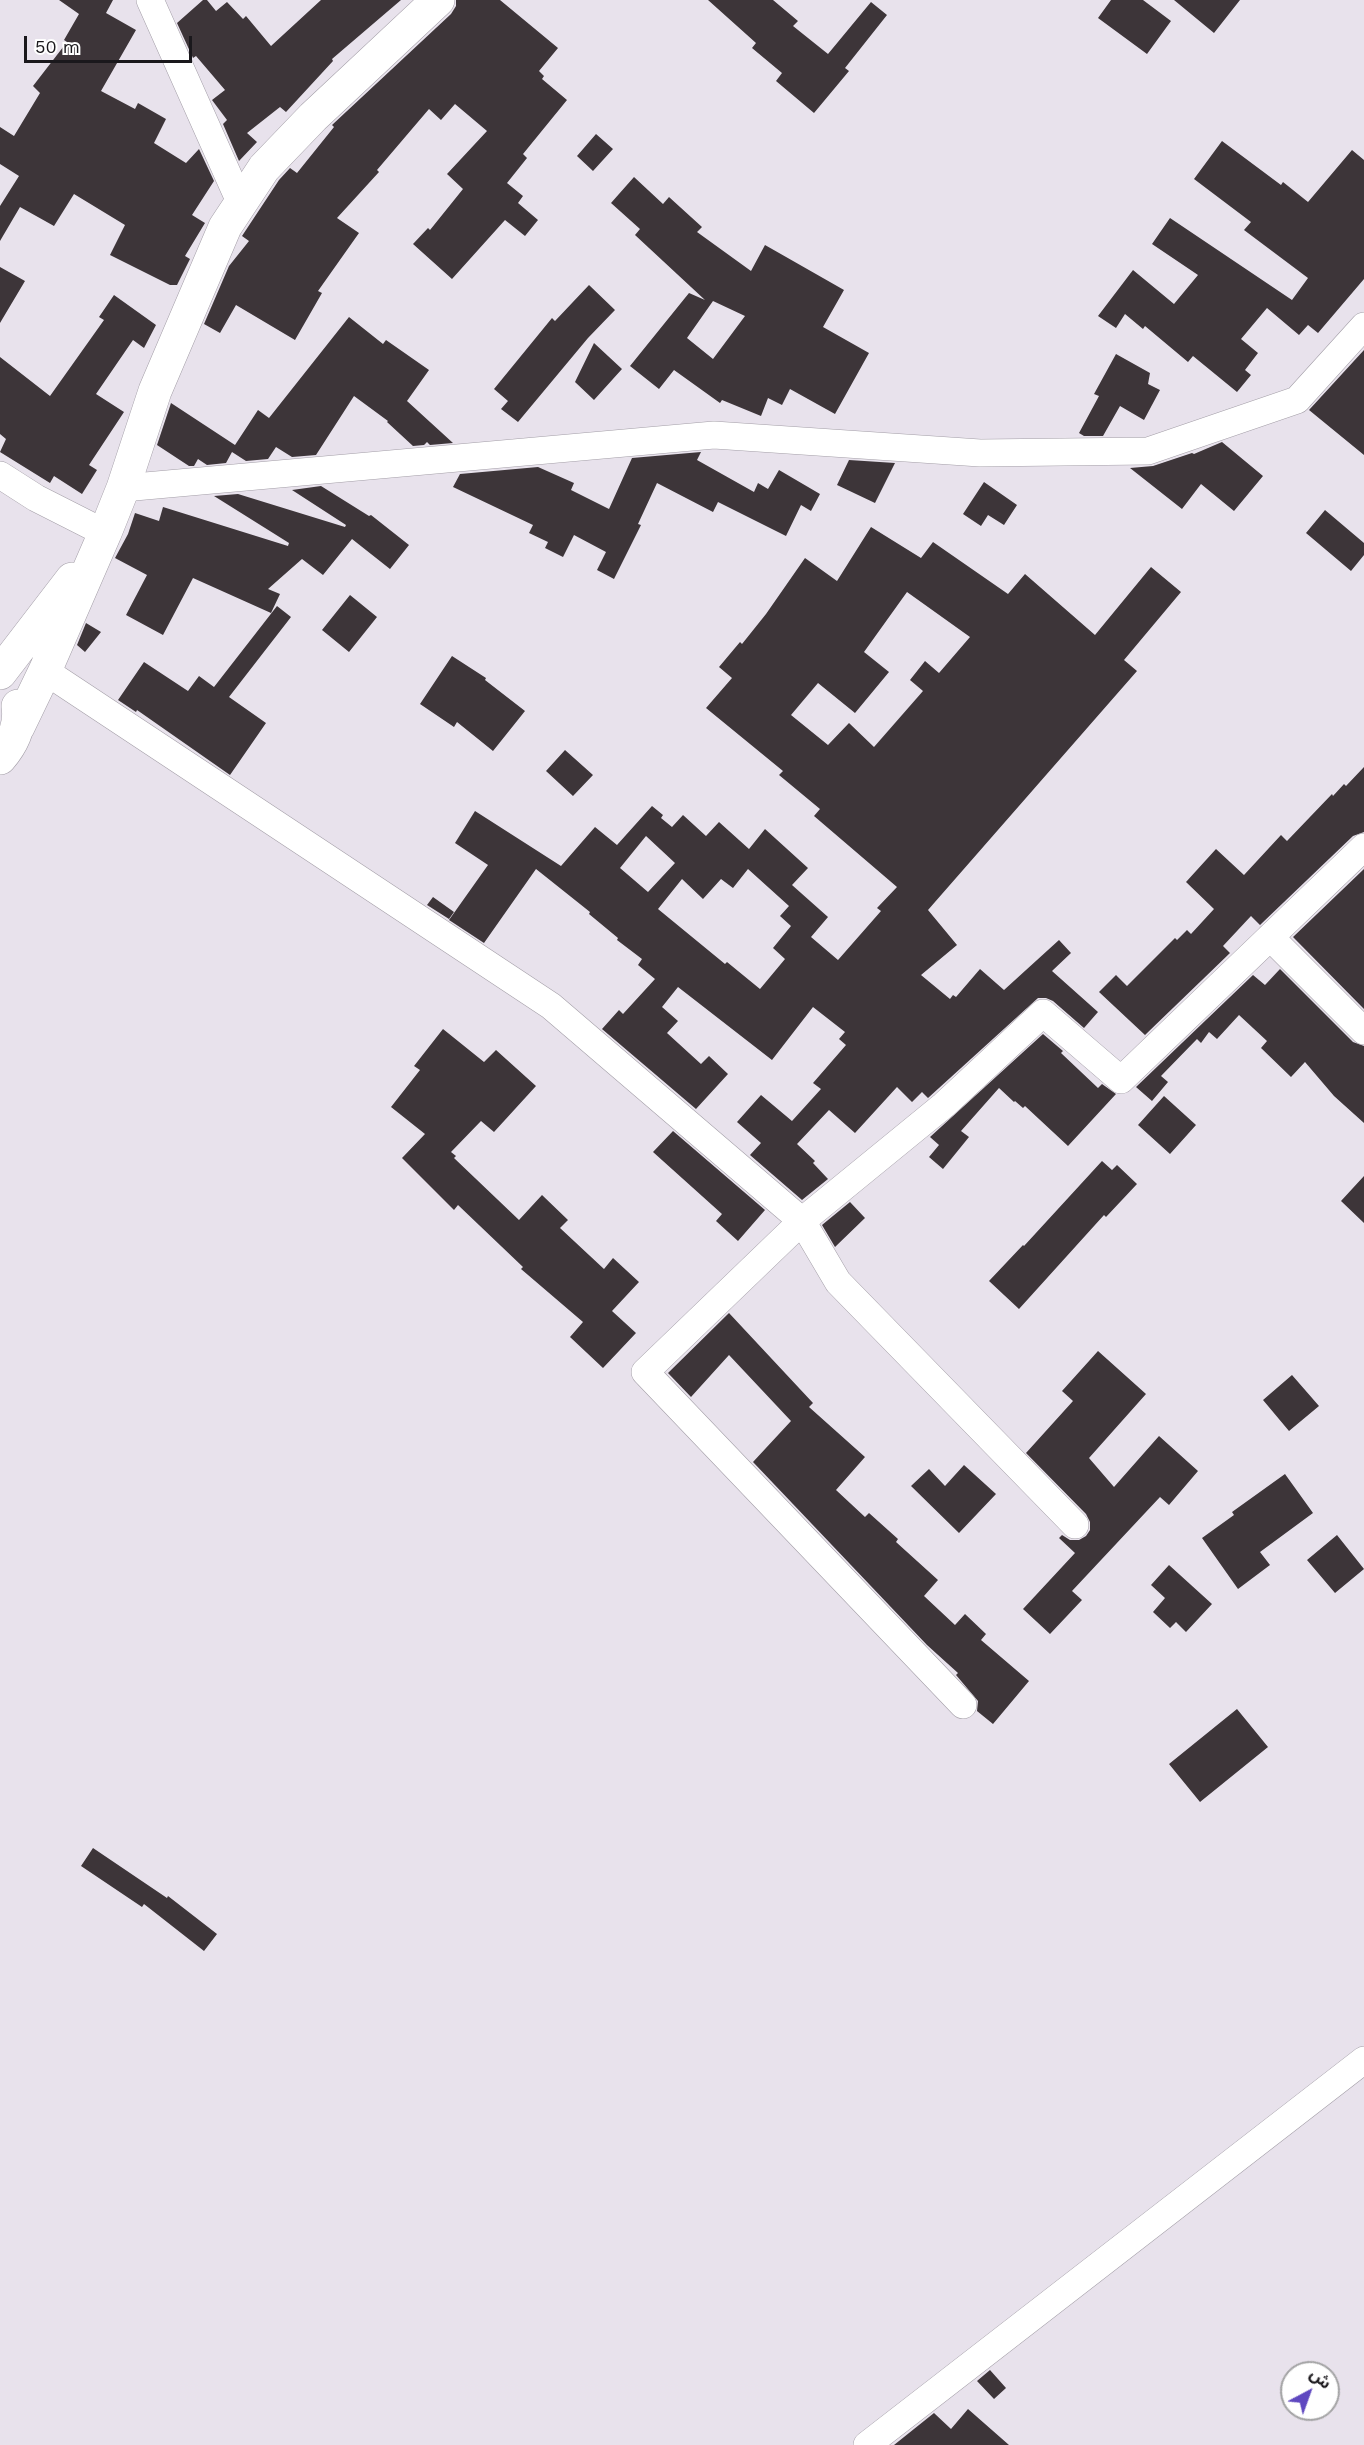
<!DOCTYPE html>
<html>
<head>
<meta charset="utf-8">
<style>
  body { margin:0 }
  #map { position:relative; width:1364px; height:2445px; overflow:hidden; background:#e8e2ec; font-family:"Work Sans","Noto Sans Arabic",sans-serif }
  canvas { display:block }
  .north { position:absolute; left:1280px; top:2361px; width:60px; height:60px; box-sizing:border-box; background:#fff; border:2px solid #a3a3a4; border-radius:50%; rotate:41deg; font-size:16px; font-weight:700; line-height:24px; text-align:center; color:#1a181c }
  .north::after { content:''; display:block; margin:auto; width:21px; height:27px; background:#5f48c0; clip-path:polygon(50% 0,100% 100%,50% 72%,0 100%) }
  .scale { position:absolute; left:24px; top:36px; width:168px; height:27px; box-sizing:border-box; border:3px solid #1a181c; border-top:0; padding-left:8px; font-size:18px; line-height:21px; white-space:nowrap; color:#1a181c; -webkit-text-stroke:4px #fff; paint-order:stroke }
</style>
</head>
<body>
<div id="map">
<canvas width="1364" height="2445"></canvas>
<div class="north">ش</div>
<div class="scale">50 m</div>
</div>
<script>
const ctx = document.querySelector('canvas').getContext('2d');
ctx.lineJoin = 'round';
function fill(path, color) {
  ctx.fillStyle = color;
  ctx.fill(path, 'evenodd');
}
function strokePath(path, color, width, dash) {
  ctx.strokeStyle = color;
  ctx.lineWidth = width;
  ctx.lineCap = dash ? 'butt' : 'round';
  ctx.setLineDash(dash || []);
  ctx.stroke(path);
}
fill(new Path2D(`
  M 59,0 L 113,0 L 106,13 L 136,30 L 101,91 L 135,109 L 138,103 L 166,119 L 154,143 L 186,163 L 199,149 L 214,181 L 192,215 L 205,223 L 185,256 L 190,259 L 177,285 L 170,285 L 110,255 L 125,225 L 74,194 L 54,226 L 20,207 L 0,241 L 0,206 L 19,176 L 0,164 L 0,127 L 14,136 L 40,93 L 33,86 L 67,42 L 64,40 L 79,14 Z
  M 203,0 L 207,0 L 216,11 L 227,2 L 243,19 L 246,16 L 271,46 L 321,0 L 401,0 L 332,59 L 333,61 L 286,112 L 280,107 L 247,133 L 257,142 L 239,161 L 223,124 L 227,120 L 212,100 L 225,90 L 196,56 L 193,58 L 177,23 Z
  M 456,0 L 500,0 L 558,48 L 539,71 L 544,76 L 542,79 L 567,100 L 523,154 L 527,158 L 507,183 L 523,196 L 518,203 L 538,220 L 525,236 L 505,220 L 452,279 L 413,244 L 428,228 L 430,230 L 463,189 L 447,174 L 487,131 L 455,104 L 441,120 L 429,109 L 377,170 L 379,172 L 337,218 L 359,233 L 318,291 L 322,293 L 295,340 L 236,305 L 220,333 L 204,324 L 229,266 L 249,241 L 242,236 L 279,180 L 290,168 L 297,173 L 334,127 L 332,125 L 451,14 L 456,6 Z
  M 708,0 L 773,0 L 798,21 L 793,26 L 828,54 L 871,2 L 887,15 L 845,68 L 849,71 L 814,113 L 776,81 L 782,73 L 752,48 L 756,43 Z
  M 1111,0 L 1143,0 L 1171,21 L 1147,54 L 1098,18 Z
  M 1174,0 L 1240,0 L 1214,33 Z
  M 596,134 L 613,149 L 593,171 L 577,156 Z
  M 1222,141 L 1281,185 L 1283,182 L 1308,202 L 1352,150 L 1364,160 L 1364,279 L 1318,333 L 1308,325 L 1299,335 L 1267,308 L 1241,339 L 1258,353 L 1245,370 L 1251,375 L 1237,392 L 1193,356 L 1188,362 L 1145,326 L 1143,329 L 1125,314 L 1116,328 L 1098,316 L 1133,270 L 1174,304 L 1198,275 L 1152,244 L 1170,218 L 1292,300 L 1308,278 L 1244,230 L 1251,222 L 1194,179 Z
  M 634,177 L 663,204 L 669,197 L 702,227 L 697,232 L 751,271 L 765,245 L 844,290 L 823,327 L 869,353 L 835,414 L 790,389 L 782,405 L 768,398 L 761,416 L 722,400 L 720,403 L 674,370 L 659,389 L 630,366 L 689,293 L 705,300 L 635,235 L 640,229 L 611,203 ZM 713,301 L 745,316 L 713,359 L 687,338 Z
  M 0,267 L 25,281 L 0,323 Z
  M 589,285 L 615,310 L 588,338 L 518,422 L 501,409 L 508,401 L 494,389 L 552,318 L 555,321 Z
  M 114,295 L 156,325 L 144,348 L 133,340 L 96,394 L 124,412 L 89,465 L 97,470 L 82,494 L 54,476 L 50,483 L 0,452 L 6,439 L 0,434 L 0,357 L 50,396 L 104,320 L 99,317 Z
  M 349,317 L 383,344 L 386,340 L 429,370 L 407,401 L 453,443 L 430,445 L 427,442 L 424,445 L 413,446 L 387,422 L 388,421 L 354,396 L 316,455 L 292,457 L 276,447 L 268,459 L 246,461 L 232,452 L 226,463 L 207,465 L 198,459 L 194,466 L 189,466 L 157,445 L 171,403 L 235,445 L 258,410 L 269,418 Z
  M 594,343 L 622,369 L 594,400 L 575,382 Z
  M 1364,350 L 1364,455 L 1309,410 Z
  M 1116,354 L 1150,373 L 1148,384 L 1160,390 L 1144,420 L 1120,406 L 1103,436 L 1084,436 L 1079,433 L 1099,396 L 1094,394 Z
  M 1222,442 L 1263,476 L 1234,511 L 1201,484 L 1182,509 L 1130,468 L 1153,466 L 1192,453 L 1194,454 Z
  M 701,452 L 697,460 L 754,492 L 758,483 L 768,489 L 779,470 L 820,494 L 811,511 L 801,505 L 786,536 L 718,502 L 713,512 L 657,483 L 638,524 L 641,525 L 614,579 L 597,570 L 606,552 L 574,535 L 563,557 L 545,548 L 548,542 L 529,533 L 533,525 L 453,487 L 460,474 L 538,467 L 574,483 L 571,490 L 609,509 L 632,458 Z
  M 849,460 L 895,463 L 875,503 L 837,485 Z
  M 984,482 L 1017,505 L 1004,525 L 988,515 L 981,526 L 963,514 Z
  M 321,486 L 369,516 L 371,515 L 409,545 L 390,569 L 352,539 L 323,575 L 302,559 L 268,589 L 280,594 L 271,613 L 193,578 L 163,635 L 126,615 L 147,575 L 115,558 L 128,534 L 135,513 L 159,521 L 163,507 L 288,546 L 289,543 L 214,496 L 238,494 L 345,527 L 346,525 L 292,490 Z
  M 1325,510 L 1364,543 L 1364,555 L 1351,571 L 1306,533 Z
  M 871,527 L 921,558 L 933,542 L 1008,594 L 1025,574 L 1095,635 L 1151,567 L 1181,592 L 1124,660 L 1137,671 L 928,910 L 957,945 L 921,975 L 950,999 L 953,995 L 956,997 L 980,969 L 1004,990 L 1059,940 L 1071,953 L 1052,971 L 1098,1012 L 1084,1028 L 1053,1001 L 1046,998 L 1038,998 L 928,1098 L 922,1092 L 912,1102 L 897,1087 L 855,1133 L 829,1110 L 797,1144 L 815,1161 L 813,1163 L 828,1179 L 802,1200 L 750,1155 L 761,1143 L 737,1122 L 761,1095 L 792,1121 L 821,1089 L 813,1083 L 846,1045 L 839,1039 L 845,1032 L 813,1007 L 772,1060 L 678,987 L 662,1007 L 678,1021 L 667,1033 L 701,1064 L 709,1056 L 728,1074 L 696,1109 L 602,1029 L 619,1010 L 623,1014 L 655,979 L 638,965 L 642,959 L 617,940 L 618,938 L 589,914 L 590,912 L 536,869 L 484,943 L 449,920 L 488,865 L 455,843 L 475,811 L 561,866 L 595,827 L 617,845 L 652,806 L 663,815 L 661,818 L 672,827 L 683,815 L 706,836 L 719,822 L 749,849 L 765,829 L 808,868 L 792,885 L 828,917 L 811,937 L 838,960 L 881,911 L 877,908 L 897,887 L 814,816 L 820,809 L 779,775 L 783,771 L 706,708 L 732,678 L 719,667 L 740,642 L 742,644 L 766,614 L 805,558 L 837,581 ZM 907,592 L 970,637 L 939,673 L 925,661 L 910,680 L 923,691 L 874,747 L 849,723 L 828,745 L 791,715 L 818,683 L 855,713 L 889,672 L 864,652 ZM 646,836 L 675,863 L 648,892 L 620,868 ZM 748,869 L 789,906 L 780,916 L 791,926 L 773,948 L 785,959 L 760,989 L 727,962 L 725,964 L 658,909 L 682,879 L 703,899 L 721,879 L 733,888 Z
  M 350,595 L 377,617 L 349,652 L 322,630 Z
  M 277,606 L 291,617 L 229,697 L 266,723 L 230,775 L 137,710 L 136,712 L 118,700 L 144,662 L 188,691 L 199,676 L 214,687 Z
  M 86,623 L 101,632 L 85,652 L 77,645 Z
  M 452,656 L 486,678 L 485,680 L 525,711 L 493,751 L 457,722 L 454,727 L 420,704 Z
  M 565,750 L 593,775 L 573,796 L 546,771 Z
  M 1364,767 L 1364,832 L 1353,836 L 1260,925 L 1251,916 L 1223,946 L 1230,953 L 1145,1035 L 1099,992 L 1116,975 L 1127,986 L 1175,938 L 1177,940 L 1187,930 L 1191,934 L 1214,909 L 1186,882 L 1216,849 L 1244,875 L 1281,835 L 1287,841 L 1332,794 L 1333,796 L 1344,784 L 1346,786 Z
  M 1364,869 L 1364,1009 L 1293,937 Z
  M 433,897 L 454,912 L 449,919 L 427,905 Z
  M 1280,969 L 1353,1042 L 1364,1046 L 1364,1123 L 1334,1096 L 1305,1062 L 1291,1077 L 1261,1048 L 1267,1041 L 1239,1015 L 1217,1039 L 1209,1032 L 1201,1043 L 1197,1039 L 1161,1076 L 1168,1082 L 1152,1101 L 1136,1087 L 1253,975 L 1265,985 Z
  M 443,1029 L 484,1062 L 496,1050 L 536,1086 L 494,1132 L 481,1121 L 451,1152 L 456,1156 L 454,1158 L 519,1220 L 542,1195 L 568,1220 L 560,1228 L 604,1269 L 613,1258 L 639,1282 L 612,1311 L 636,1333 L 603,1368 L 570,1337 L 583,1322 L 521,1269 L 523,1267 L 458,1205 L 454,1210 L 402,1158 L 425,1134 L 391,1107 L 420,1070 L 414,1066 Z
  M 1043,1034 L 1063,1051 L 1061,1053 L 1098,1088 L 1102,1084 L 1116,1094 L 1068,1146 L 1025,1106 L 1023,1108 L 1015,1101 L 1014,1102 L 999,1088 L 961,1131 L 969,1137 L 943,1169 L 929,1157 L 939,1145 L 930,1137 Z
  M 1164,1096 L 1196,1125 L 1170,1154 L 1138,1125 Z
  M 673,1131 L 765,1210 L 738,1241 L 716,1221 L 722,1214 L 653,1152 Z
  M 1102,1161 L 1112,1170 L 1117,1165 L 1137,1184 L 1106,1217 L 1104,1215 L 1019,1309 L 989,1281 L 1023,1245 L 1024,1246 Z
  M 1364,1176 L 1364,1223 L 1341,1201 Z
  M 850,1202 L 865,1218 L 835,1247 L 822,1225 Z
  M 729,1313 L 813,1403 L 809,1407 L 865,1457 L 836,1490 L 865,1517 L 869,1513 L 898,1539 L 896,1542 L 938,1580 L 924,1596 L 955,1625 L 965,1614 L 986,1634 L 981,1640 L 1029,1681 L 993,1724 L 977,1711 L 978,1701 L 956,1675 L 958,1673 L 927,1645 L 753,1462 L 791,1421 L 729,1355 L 691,1397 L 668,1373 Z
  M 1098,1351 L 1146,1394 L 1089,1458 L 1114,1487 L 1159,1436 L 1198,1471 L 1169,1505 L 1160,1497 L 1072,1591 L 1082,1600 L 1050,1634 L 1023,1609 L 1075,1553 L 1059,1538 L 1062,1535 L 1070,1540 L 1079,1540 L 1086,1536 L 1090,1530 L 1090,1522 L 1086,1514 L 1026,1453 L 1073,1401 L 1062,1391 Z
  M 1292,1375 L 1319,1406 L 1289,1431 L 1263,1400 Z
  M 964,1465 L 996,1494 L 959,1533 L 911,1486 L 929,1469 L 945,1486 Z
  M 1285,1474 L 1313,1513 L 1260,1552 L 1270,1565 L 1238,1589 L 1202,1538 L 1234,1515 L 1232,1512 Z
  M 1337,1535 L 1364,1569 L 1335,1593 L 1307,1560 Z
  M 1169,1565 L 1212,1604 L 1186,1632 L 1176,1622 L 1170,1628 L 1153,1612 L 1165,1598 L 1151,1585 Z
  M 1237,1709 L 1268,1747 L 1200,1802 L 1169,1764 Z
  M 93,1848 L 167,1898 L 168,1896 L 217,1934 L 204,1951 L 144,1904 L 142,1907 L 81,1866 Z
  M 990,2370 L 1006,2388 L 994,2399 L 977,2381 Z
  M 968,2409 L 1009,2445 L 894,2445 L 934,2413 L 951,2429 Z`), '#3d3539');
const minor = new Path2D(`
  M 150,0 L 241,204
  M 0,475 L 36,498 L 105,533
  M 123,488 L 714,435 L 980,453 L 1148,451 L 1297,400 L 1364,326
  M 45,671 L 551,1006 L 802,1221 L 838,1282 L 1075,1525
  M 1270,937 L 1364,1031
  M 963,1705 L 645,1372 L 802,1221 L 944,1105 L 1043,1013 L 1121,1080 L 1364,847
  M 867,2445 L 1364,2060`);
const major = new Path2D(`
  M 0,673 L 72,579
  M 18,727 L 45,671 L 105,533 L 123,488 L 155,391 L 225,227 L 264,168 L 313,117 L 438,0
  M 0,758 C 13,743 21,726 18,706`);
strokePath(minor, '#a39ea7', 28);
strokePath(major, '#a39ea7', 34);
strokePath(minor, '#fff', 27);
strokePath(major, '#fff', 33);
</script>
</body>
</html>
